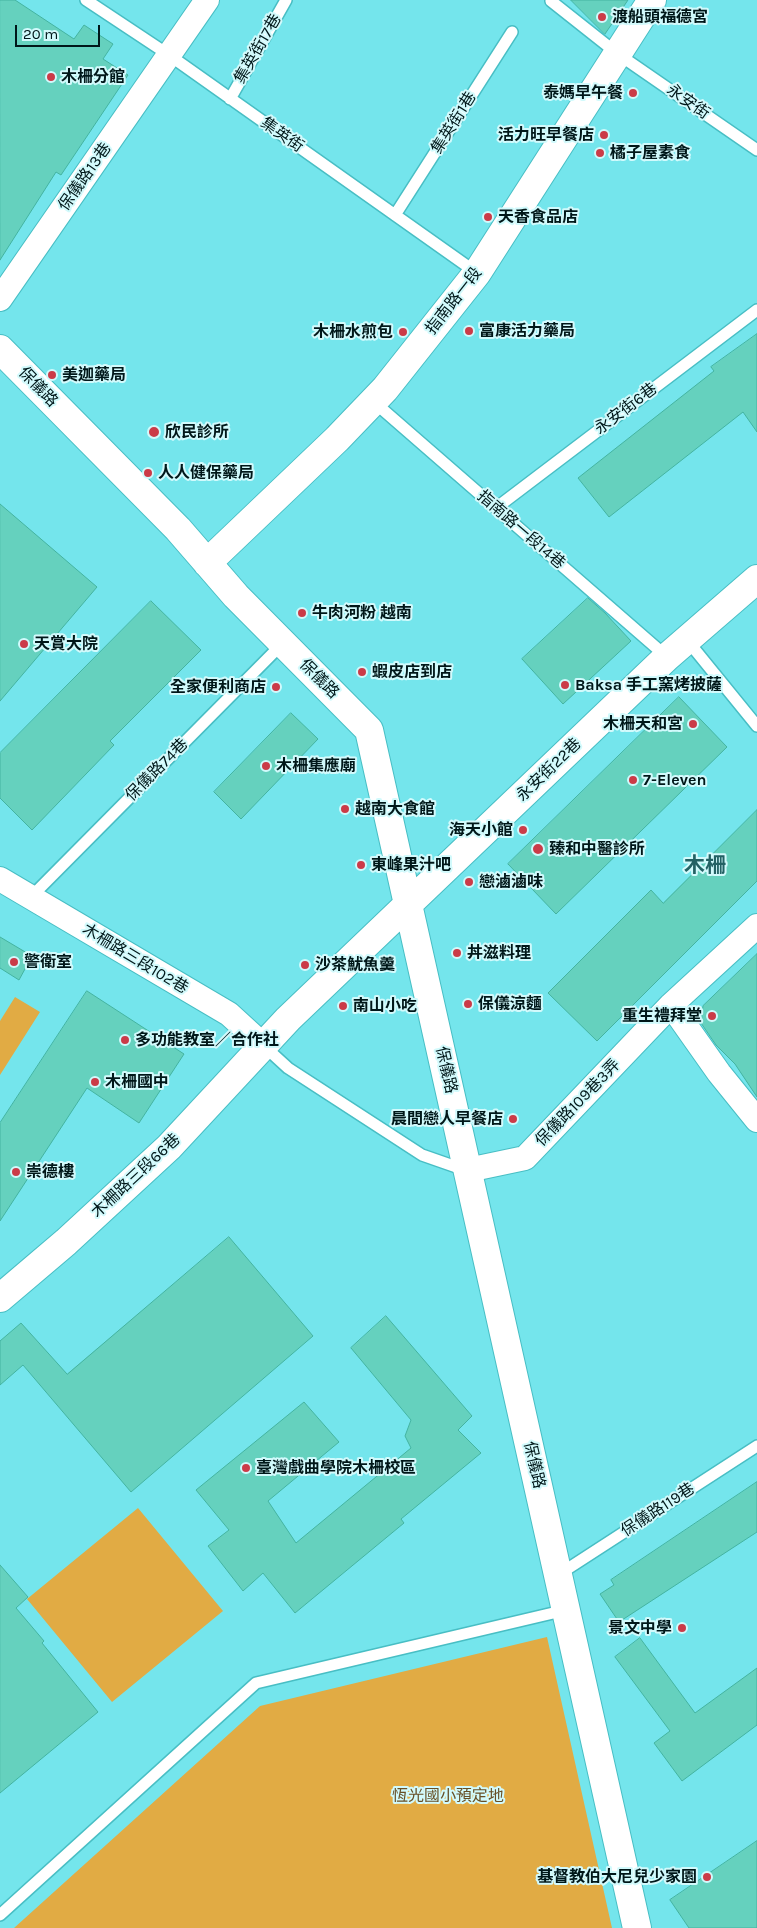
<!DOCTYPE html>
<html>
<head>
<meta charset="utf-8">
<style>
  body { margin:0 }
  #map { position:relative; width:757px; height:1928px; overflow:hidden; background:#74e5ec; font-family:Karla,sans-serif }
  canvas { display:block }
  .scale { position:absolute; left:15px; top:25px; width:85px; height:22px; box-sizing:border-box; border:2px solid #001719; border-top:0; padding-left:6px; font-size:15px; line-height:18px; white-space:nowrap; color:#001719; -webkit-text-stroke:4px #d2fafc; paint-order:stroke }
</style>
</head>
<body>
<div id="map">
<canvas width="757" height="1928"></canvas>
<div class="scale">20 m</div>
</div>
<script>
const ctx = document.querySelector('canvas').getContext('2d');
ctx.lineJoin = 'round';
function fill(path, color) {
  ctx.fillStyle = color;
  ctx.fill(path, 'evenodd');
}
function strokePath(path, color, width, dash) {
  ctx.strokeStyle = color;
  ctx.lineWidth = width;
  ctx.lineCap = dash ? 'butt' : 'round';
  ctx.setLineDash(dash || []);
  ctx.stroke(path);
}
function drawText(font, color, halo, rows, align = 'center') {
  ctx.font = font + ' Karla,"Noto Sans TC",sans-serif';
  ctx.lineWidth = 4;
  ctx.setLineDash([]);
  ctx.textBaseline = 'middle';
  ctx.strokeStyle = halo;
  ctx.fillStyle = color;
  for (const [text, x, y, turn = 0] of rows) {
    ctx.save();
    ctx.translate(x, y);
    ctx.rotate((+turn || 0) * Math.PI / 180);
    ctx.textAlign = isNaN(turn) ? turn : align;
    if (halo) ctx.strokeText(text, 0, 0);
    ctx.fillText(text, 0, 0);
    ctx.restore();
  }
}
fill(new Path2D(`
  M 15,997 L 40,1012 L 0,1075 L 0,1021 Z
  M 138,1508 L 223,1611 L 112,1702 L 27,1599 Z
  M 547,1637 L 612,1928 L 14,1928 L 260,1706 Z`), '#e1ab44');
const building = new Path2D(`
  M 0,0 L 15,0 L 74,39 L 84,25 L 113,44 L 103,59 L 128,75 L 61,175 L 56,172 L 0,260 Z
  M 571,0 L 628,0 L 605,34 Z
  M 757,334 L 757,432 L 743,412 L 609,517 L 578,478 L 714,371 L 711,367 Z
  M 0,504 L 97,587 L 0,701 Z
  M 588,598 L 605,613 L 631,641 L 563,704 L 522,659 Z
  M 151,601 L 201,650 L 110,741 L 114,745 L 32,830 L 0,798 L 0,753 Z
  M 679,697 L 727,747 L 556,914 L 508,864 Z
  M 291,713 L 318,739 L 241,819 L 214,792 Z
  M 757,810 L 757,881 L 597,1041 L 548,993 L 651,890 L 663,903 Z
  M 0,937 L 32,956 L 19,980 L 0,968 Z
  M 757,954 L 757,1097 L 735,1064 L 716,1045 L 701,1023 L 703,1006 Z
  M 87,991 L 184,1054 L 139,1123 L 87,1088 L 0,1221 L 0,1123 Z
  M 229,1237 L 313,1336 L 131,1492 L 23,1365 L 0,1385 L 0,1341 L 21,1323 L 67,1374 Z
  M 386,1316 L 472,1416 L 458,1430 L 481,1453 L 401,1519 L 404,1523 L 295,1613 L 263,1573 L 243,1591 L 208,1546 L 229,1530 L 196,1490 L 304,1402 L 339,1442 L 268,1501 L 296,1543 L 411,1448 L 405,1436 L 411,1420 L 351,1348 Z
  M 757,1482 L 757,1532 L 619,1622 L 600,1594 L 614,1585 L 611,1580 Z
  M 0,1565 L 28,1597 L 16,1608 L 44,1641 L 42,1643 L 98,1712 L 0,1793 Z
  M 640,1638 L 695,1713 L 757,1668 L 757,1725 L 682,1781 L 654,1743 L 670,1731 L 615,1657 Z
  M 757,1841 L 757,1928 L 689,1928 L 670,1900 Z`);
fill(building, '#65d1be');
strokePath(building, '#44b3a0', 1);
const service = new Path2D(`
  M 86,0 L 169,55 L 477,273
  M 551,1 L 618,54 L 757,150
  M 230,99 L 286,0
  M 395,215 L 512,32
  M 374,402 L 667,657
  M 496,508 L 757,310
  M 687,640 L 757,726
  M 31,897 L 283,643
  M 264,1046 L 288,1068 L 422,1155 L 465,1170
  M 558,1575 L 757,1446
  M 0,1915 L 256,1683 L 566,1610`);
const minor = new Path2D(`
  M 0,299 L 207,0
  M 0,879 L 229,1014 L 264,1046
  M 671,1005 L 719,1073 L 757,1120
  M 468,1170 L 525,1158 L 671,1005 L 757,926`);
const tertiary = new Path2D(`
  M 0,349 L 178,529 L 236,596 L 369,730 L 637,1928
  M 207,563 L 337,439 L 385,389 L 477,273 L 652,0
  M 0,1298 L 66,1242 L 169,1147 L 288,1019 L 667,657 L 757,579`);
strokePath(service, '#48bec4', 14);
strokePath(minor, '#48bec4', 26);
strokePath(tertiary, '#48bec4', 30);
strokePath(service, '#fff', 11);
strokePath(minor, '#fff', 24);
strokePath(tertiary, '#fff', 28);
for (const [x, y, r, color] of [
  [602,17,5,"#cb3b48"],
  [51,77,5,"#cb3b48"],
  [633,93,5,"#cb3b48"],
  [604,135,5,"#cb3b48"],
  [600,153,5,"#cb3b48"],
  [488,217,5,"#cb3b48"],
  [469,331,5,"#cb3b48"],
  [403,332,5,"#cb3b48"],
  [52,375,5,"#cb3b48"],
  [154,432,6,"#cb3b48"],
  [148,473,5,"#cb3b48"],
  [302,613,5,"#cb3b48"],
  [24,644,5,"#cb3b48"],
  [362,672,5,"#cb3b48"],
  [565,685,5,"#cb3b48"],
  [276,687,5,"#cb3b48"],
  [693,724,5,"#cb3b48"],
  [266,766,5,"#cb3b48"],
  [633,780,5,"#cb3b48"],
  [345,809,5,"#cb3b48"],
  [523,830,5,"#cb3b48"],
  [538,849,6,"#cb3b48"],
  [361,865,5,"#cb3b48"],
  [469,882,5,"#cb3b48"],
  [457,953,5,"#cb3b48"],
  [14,962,5,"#cb3b48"],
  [305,965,5,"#cb3b48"],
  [468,1004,5,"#cb3b48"],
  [343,1006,5,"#cb3b48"],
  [712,1016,5,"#cb3b48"],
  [125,1040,5,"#cb3b48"],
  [95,1082,5,"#cb3b48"],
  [513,1119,5,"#cb3b48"],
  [16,1172,5,"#cb3b48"],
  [246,1468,5,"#cb3b48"],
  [682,1628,5,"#cb3b48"],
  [707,1877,5,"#cb3b48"]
]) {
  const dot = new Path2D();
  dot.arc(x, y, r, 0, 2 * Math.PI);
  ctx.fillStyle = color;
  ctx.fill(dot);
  strokePath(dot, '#d2fafc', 2);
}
drawText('bold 16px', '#001719', '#d2fafc', [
  ["渡船頭福德宮",612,17],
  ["木柵分館",61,77],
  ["泰媽早午餐",623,93,"right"],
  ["活力旺早餐店",594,135,"right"],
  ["橘子屋素食",610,153],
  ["天香食品店",498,217],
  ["富康活力藥局",479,331],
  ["木柵水煎包",393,332,"right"],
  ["美迦藥局",62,375],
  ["欣民診所",165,432],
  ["人人健保藥局",158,473],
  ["牛肉河粉 越南",312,613],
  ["天賞大院",34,644],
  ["蝦皮店到店",372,672],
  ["Baksa 手工窯烤披薩",575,685],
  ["全家便利商店",266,687,"right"],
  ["木柵天和宮",683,724,"right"],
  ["木柵集應廟",276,766],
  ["7-Eleven",643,780],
  ["越南大食館",355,809],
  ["海天小館",513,830,"right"],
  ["臻和中醫診所",549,849],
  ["東峰果汁吧",371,865],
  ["戀滷滷味",479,882],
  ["丼滋料理",467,953],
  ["警衛室",24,962],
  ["沙茶魷魚羹",315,965],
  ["保儀涼麵",478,1004],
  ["南山小吃",353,1006],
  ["重生禮拜堂",702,1016,"right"],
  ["多功能教室／合作社",135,1040],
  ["木柵國中",105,1082],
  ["晨間戀人早餐店",503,1119,"right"],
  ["崇德樓",26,1172],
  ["臺灣戲曲學院木柵校區",256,1468],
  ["景文中學",672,1628,"right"],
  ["基督教伯大尼兒少家園",697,1877,"right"]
], 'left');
drawText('16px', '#001719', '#d2fafc', [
  ["集英街17巷",258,49,-60],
  ["永安街",688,102,35],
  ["集英街1巷",454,123,-58],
  ["集英街",282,135,35],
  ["保儀路13巷",85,177,-55],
  ["指南路一段",454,301,-52],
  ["保儀路",38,387,46],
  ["永安街6巷",626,409,-37],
  ["指南路一段14巷",521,530,41],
  ["保儀路",319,679,45],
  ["保儀路74巷",157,770,-45],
  ["永安街22巷",549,770,-44],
  ["木柵路三段102巷",135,959,31],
  ["保儀路",446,1070,77],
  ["保儀路109巷3弄",578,1103,-46],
  ["木柵路三段66巷",136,1176,-43],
  ["保儀路",534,1465,77],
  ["保儀路119巷",658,1510,-33]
]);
drawText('16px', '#674f26', '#d2fafc', [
  ["恆光國小預定地",448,1796]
]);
drawText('bold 21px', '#236164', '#d2fafc', [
  ["木柵",705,866]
]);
</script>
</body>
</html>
